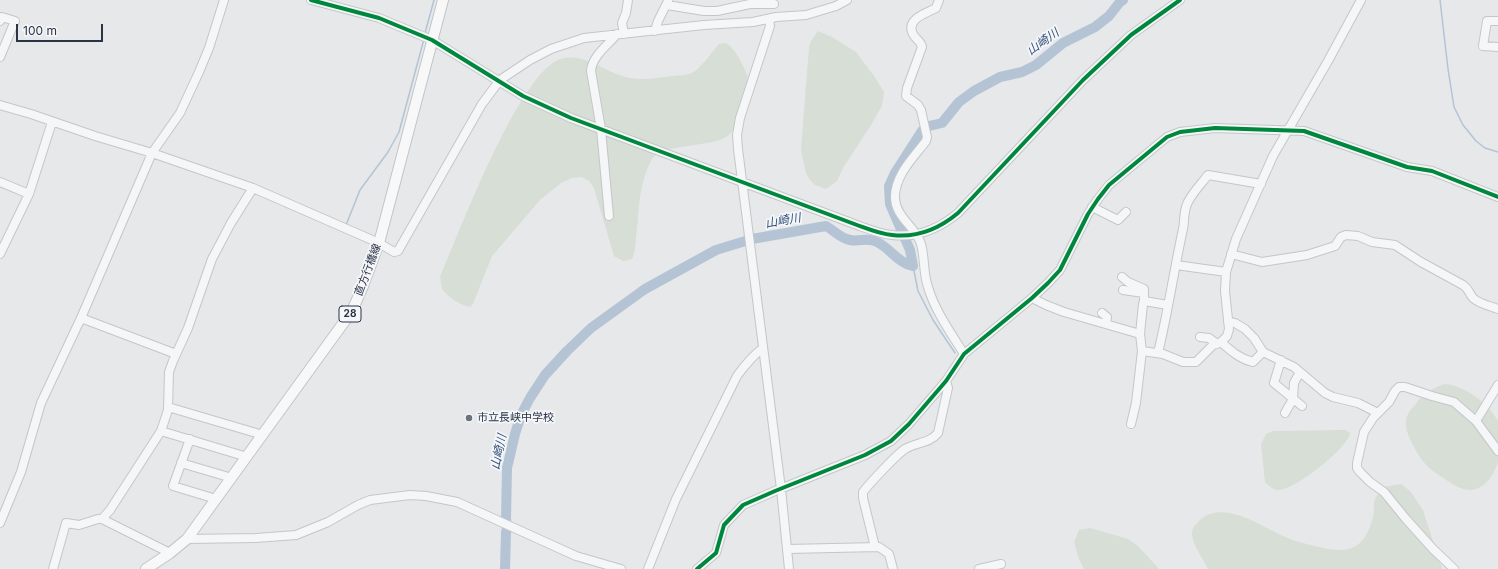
<!DOCTYPE html>
<html>
<head>
<meta charset="utf-8">
<style>
  body { margin:0 }
  #map { position:relative; width:1498px; height:569px; overflow:hidden; background:#e6e8ea; font-family:Inter,sans-serif }
  canvas { display:block }
  .scale { position:absolute; left:16px; top:24px; width:87px; height:18px; box-sizing:border-box; border:2px solid #2b3445; border-top:0; padding-left:5px; font-size:12px; line-height:14px; white-space:nowrap; color:#2b3445; -webkit-text-stroke:3px #f4f6f9; paint-order:stroke }
</style>
</head>
<body>
<div id="map">
<canvas width="1498" height="569"></canvas>
<div class="scale">100 m</div>
</div>
<script>
const ctx = document.querySelector('canvas').getContext('2d');
ctx.lineJoin = 'round';
function fill(path, color) {
  ctx.fillStyle = color;
  ctx.fill(path, 'evenodd');
}
function strokePath(path, color, width, dash) {
  ctx.strokeStyle = color;
  ctx.lineWidth = width;
  ctx.lineCap = dash ? 'butt' : 'round';
  ctx.setLineDash(dash || []);
  ctx.stroke(path);
}
function drawText(font, color, halo, rows, align = 'center') {
  ctx.font = font + ' Inter,"Noto Sans JP",sans-serif';
  ctx.lineWidth = 3.5;
  ctx.setLineDash([]);
  ctx.textBaseline = 'middle';
  ctx.strokeStyle = halo;
  ctx.fillStyle = color;
  for (const [text, x, y, turn = 0] of rows) {
    ctx.save();
    ctx.translate(x, y);
    ctx.rotate((+turn || 0) * Math.PI / 180);
    ctx.textAlign = isNaN(turn) ? turn : align;
    if (halo) ctx.strokeText(text, 0, 0);
    ctx.fillText(text, 0, 0);
    ctx.restore();
  }
}
fill(new Path2D(`
  M 818,31 L 832,37 L 856,52 L 874,76 L 884,92 L 882,106 L 871,125 L 843,168 L 837,181 L 826,189 L 815,185 L 810,180 L 806,173 L 801,150 L 809,48 L 811,41 Z
  M 726,43 C 736,49 741,62 746,72 C 751,82 745,92 741,101 C 737,111 738,127 729,135 C 714,148 662,143 652,159 C 640,180 639,205 637,229 C 635,242 637,246 632,259 L 623,261 L 614,256 L 594,188 L 589,181 L 582,177 L 572,178 L 561,183 L 540,200 L 492,256 L 473,304 L 470,307 C 460,305 449,298 443,290 C 441,287 441,281 440,277 C 459,233 517,78 558,60 C 582,50 604,72 626,77 C 640,81 657,78 672,76 C 679,75 689,76 695,71 C 703,65 713,51 719,44 Z
  M 1445,384 C 1465,386 1488,403 1498,421 C 1498,432 1498,450 1498,461 C 1495,474 1484,490 1470,490 C 1461,490 1452,484 1445,479 C 1426,467 1421,461 1411,441 C 1408,435 1405,427 1406,420 C 1407,414 1411,409 1415,405 C 1422,394 1432,388 1445,384 Z
  M 1345,430 L 1349,432 L 1350,434 C 1345,450 1295,490 1278,490 C 1273,490 1269,486 1265,482 L 1261,444 L 1266,434 L 1273,431 Z
  M 1401,484 L 1410,491 L 1423,510 L 1442,569 L 1208,569 C 1204,560 1191,542 1192,533 C 1192,527 1197,524 1200,520 C 1223,499 1261,526 1285,537 C 1297,542 1310,545 1323,548 C 1333,550 1346,552 1356,546 C 1366,540 1372,524 1374,512 C 1374,509 1373,506 1374,503 C 1375,497 1379,492 1383,487 Z
  M 1090,528 L 1128,539 L 1138,546 L 1159,569 L 1084,569 L 1079,559 L 1074,542 L 1079,530 Z`), '#d6ded6');
strokePath(new Path2D(`
  M 1440,0 L 1448,69 L 1454,107 L 1463,125 L 1476,141 L 1485,148 L 1498,152
  M 425,33 L 434,0
  M 346,225 L 360,190 L 388,152 L 399,132 L 424,39
  M 913,266 L 918,291 L 933,320 L 955,353`), '#b4c4d5', 1.5);
strokePath(new Path2D(`
  M 505,569 L 506,532 L 507,530 L 506,519 L 507,468 L 515,434 L 521,415 L 530,398 L 545,375 L 567,351 L 591,328 L 645,289 L 716,250 L 752,239 L 826,226 C 835,231 840,238 850,240 C 860,242 868,237 877,242 C 890,248 899,264 913,266 L 910,250 L 890,204 L 889,186 L 895,173 L 922,131 L 929,126 L 942,123 L 959,102 L 974,91 L 1000,77 L 1022,72 L 1036,65 L 1063,43 L 1095,27 L 1109,16 L 1120,2 L 1123,0`), '#b4c4d5', 10);
const minor = new Path2D(`
  M 311,0 L 379,18 L 432,40 L 523,96 L 571,118 L 857,225 C 868,229 880,234 892,235 C 917,238 940,228 958,213 L 1083,80 L 1131,35 L 1180,0
  M 939,0 L 936,8 C 927,13 905,19 913,34 C 916,40 921,41 922,47 L 907,88 L 906,96 L 918,105 L 921,110 L 927,137 L 926,141 C 914,157 895,175 895,197 C 895,217 916,227 921,244 C 925,258 923,273 928,287 C 935,311 951,333 964,354
  M 667,5 L 704,11 L 717,11 L 750,4 L 774,4
  M 769,19 L 770,26 L 740,118 L 737,135 L 738,149 L 781,489 L 789,569
  M 0,21 L 2,17 L 15,21 L 0,57
  M 1498,21 L 1487,21 L 1483,46 L 1498,47
  M 655,31 L 658,21 L 668,1
  M 624,34 L 622,23 L 626,13 L 628,0
  M 0,105 L 31,114 L 95,136 L 152,153 L 253,188 L 379,243 L 394,252 L 398,251 L 482,104 L 500,80 L 530,60 L 551,49 L 584,38 L 704,25 L 753,22 L 776,17 L 806,15 L 836,6 L 847,0
  M 0,182 L 29,194
  M 1092,207 L 1118,220 L 1126,212
  M 609,216 L 601,129 L 591,71 C 592,56 608,45 617,34
  M 0,254 L 29,194 L 52,122
  M 1231,254 L 1262,262 L 1307,255 L 1335,246 L 1341,237 L 1346,235 L 1358,236 L 1372,242 L 1395,245 L 1421,262 L 1463,285 C 1470,290 1468,292 1473,298 C 1479,304 1491,306 1498,309
  M 1176,265 L 1226,272
  M 1122,277 L 1128,282 L 1144,289 L 1144,301
  M 1123,290 L 1144,293
  M 1032,298 L 1046,305 L 1064,312 L 1140,334 L 1142,351 L 1136,403 L 1131,424
  M 1102,313 L 1107,317 L 1106,324
  M 81,318 L 176,354
  M 1228,321 L 1235,323 L 1245,329 L 1254,338 L 1263,352 L 1294,367 L 1325,393 L 1333,397 L 1358,403 L 1378,413
  M 1140,334 L 1143,304 L 1144,301 L 1168,305
  M 1200,337 L 1209,338 L 1217,344
  M 1221,342 C 1231,351 1240,359 1253,362 L 1263,352
  M 1142,351 L 1163,354 L 1183,362 L 1196,362 L 1213,345 L 1221,342 L 1227,336 L 1229,329 L 1225,291 L 1226,272 L 1236,239 L 1273,156 L 1328,61 L 1361,0
  M 1158,353 C 1168,312 1174,270 1183,229 C 1185,220 1183,211 1188,202 C 1193,192 1201,184 1208,175 L 1261,184
  M 1281,360 L 1274,383 L 1302,406
  M 168,407 L 263,435
  M 1285,413 L 1293,399 L 1294,383 L 1300,372
  M 1476,421 L 1498,385
  M 161,431 L 247,457
  M 190,439 L 173,486 L 216,499
  M 181,463 L 232,478
  M 102,519 L 110,510 L 161,431 L 168,410 L 169,372 L 173,361 L 188,328 L 212,259 L 231,223 L 253,188
  M 0,523 L 21,472 L 41,403 L 81,318 L 152,153 L 180,113 L 199,72 L 209,48 L 224,0
  M 187,539 L 256,538 L 296,535 L 328,522 L 358,505 L 370,500 L 410,495 L 426,496 L 457,502 L 576,556 L 621,569
  M 875,547 L 863,498 L 863,492 C 869,484 897,454 905,449 C 916,442 929,444 938,433 L 948,388 L 946,381
  M 787,549 L 879,547 L 889,554 L 893,569
  M 53,569 L 66,523 L 79,525 L 98,519 L 102,519 L 170,553
  M 648,569 L 676,499 L 737,376 C 745,365 752,356 763,348
  M 697,569 L 716,553 L 724,525 L 743,505 L 775,491 L 865,455 L 891,441 L 909,424 L 946,381 L 964,354 L 1032,298 L 1048,283 L 1060,270 L 1088,214 L 1098,199 L 1109,185 L 1167,137 L 1180,132 L 1215,128 L 1304,131 L 1407,167 L 1432,171 L 1498,197
  M 979,569 L 1001,564
  M 1454,569 L 1433,549 L 1406,519 L 1384,492 L 1370,482 L 1360,472 L 1357,468 L 1357,463 L 1364,432 L 1373,418 L 1389,402 L 1395,391 L 1399,387 L 1405,387 L 1432,396 L 1454,402 L 1476,421 L 1498,451`);
const major = new Path2D(`
  M 146,569 L 170,553 L 187,539 L 352,311 L 363,286 L 379,243 L 443,0`);
strokePath(minor, '#c4c6c8', 10);
strokePath(major, '#c2c5c8', 12);
strokePath(minor, '#f5f6f7', 8);
strokePath(major, '#f8f8f8', 10);
strokePath(new Path2D(`
  M 311,0 L 379,18 L 432,40 L 523,96 L 571,118 L 857,225 C 868,229 880,234 892,235 C 917,238 940,228 958,213 L 1083,80 L 1131,35 L 1180,0
  M 697,569 L 716,553 L 724,525 L 743,505 L 775,491 L 865,455 L 891,441 L 909,424 L 946,381 L 964,354 L 1032,298 L 1048,283 L 1060,270 L 1088,214 L 1098,199 L 1109,185 L 1167,137 L 1180,132 L 1215,128 L 1304,131 L 1407,167 L 1432,171 L 1498,197`), '#00873e', 4);
for (const [x, y, r, color] of [
  [469,418,4,"#6c737f"]
]) {
  const dot = new Path2D();
  dot.arc(x, y, r, 0, 2 * Math.PI);
  ctx.fillStyle = color;
  ctx.fill(dot);
  strokePath(dot, '#f4f6f9', 1.5);
}
for (const [x, y, w] of [
  [350,314,22]
]) {
  const box = new Path2D();
  box.roundRect(x - w / 2, y - 8, w, 16, 3);
  ctx.fillStyle = '#f4f6f9';
  ctx.fill(box);
  strokePath(box, '#2b3445', 1);
}
drawText('bold 10px', '#2b3445', null, [
  ["28",350,314]
]);
drawText('11px', '#2b3445', '#f4f6f9', [
  ["直方行橋線",368,270,-69]
]);
drawText('11px', '#2b3445', '#f4f6f9', [
  ["市立長峡中学校",477,418]
], 'left');
drawText('italic 12px', '#34527a', '#f4f6f9', [
  ["山崎川",1043,42,-36],
  ["山崎川",783,221,-10],
  ["山崎川",499,452,-78]
]);
</script>
</body>
</html>
